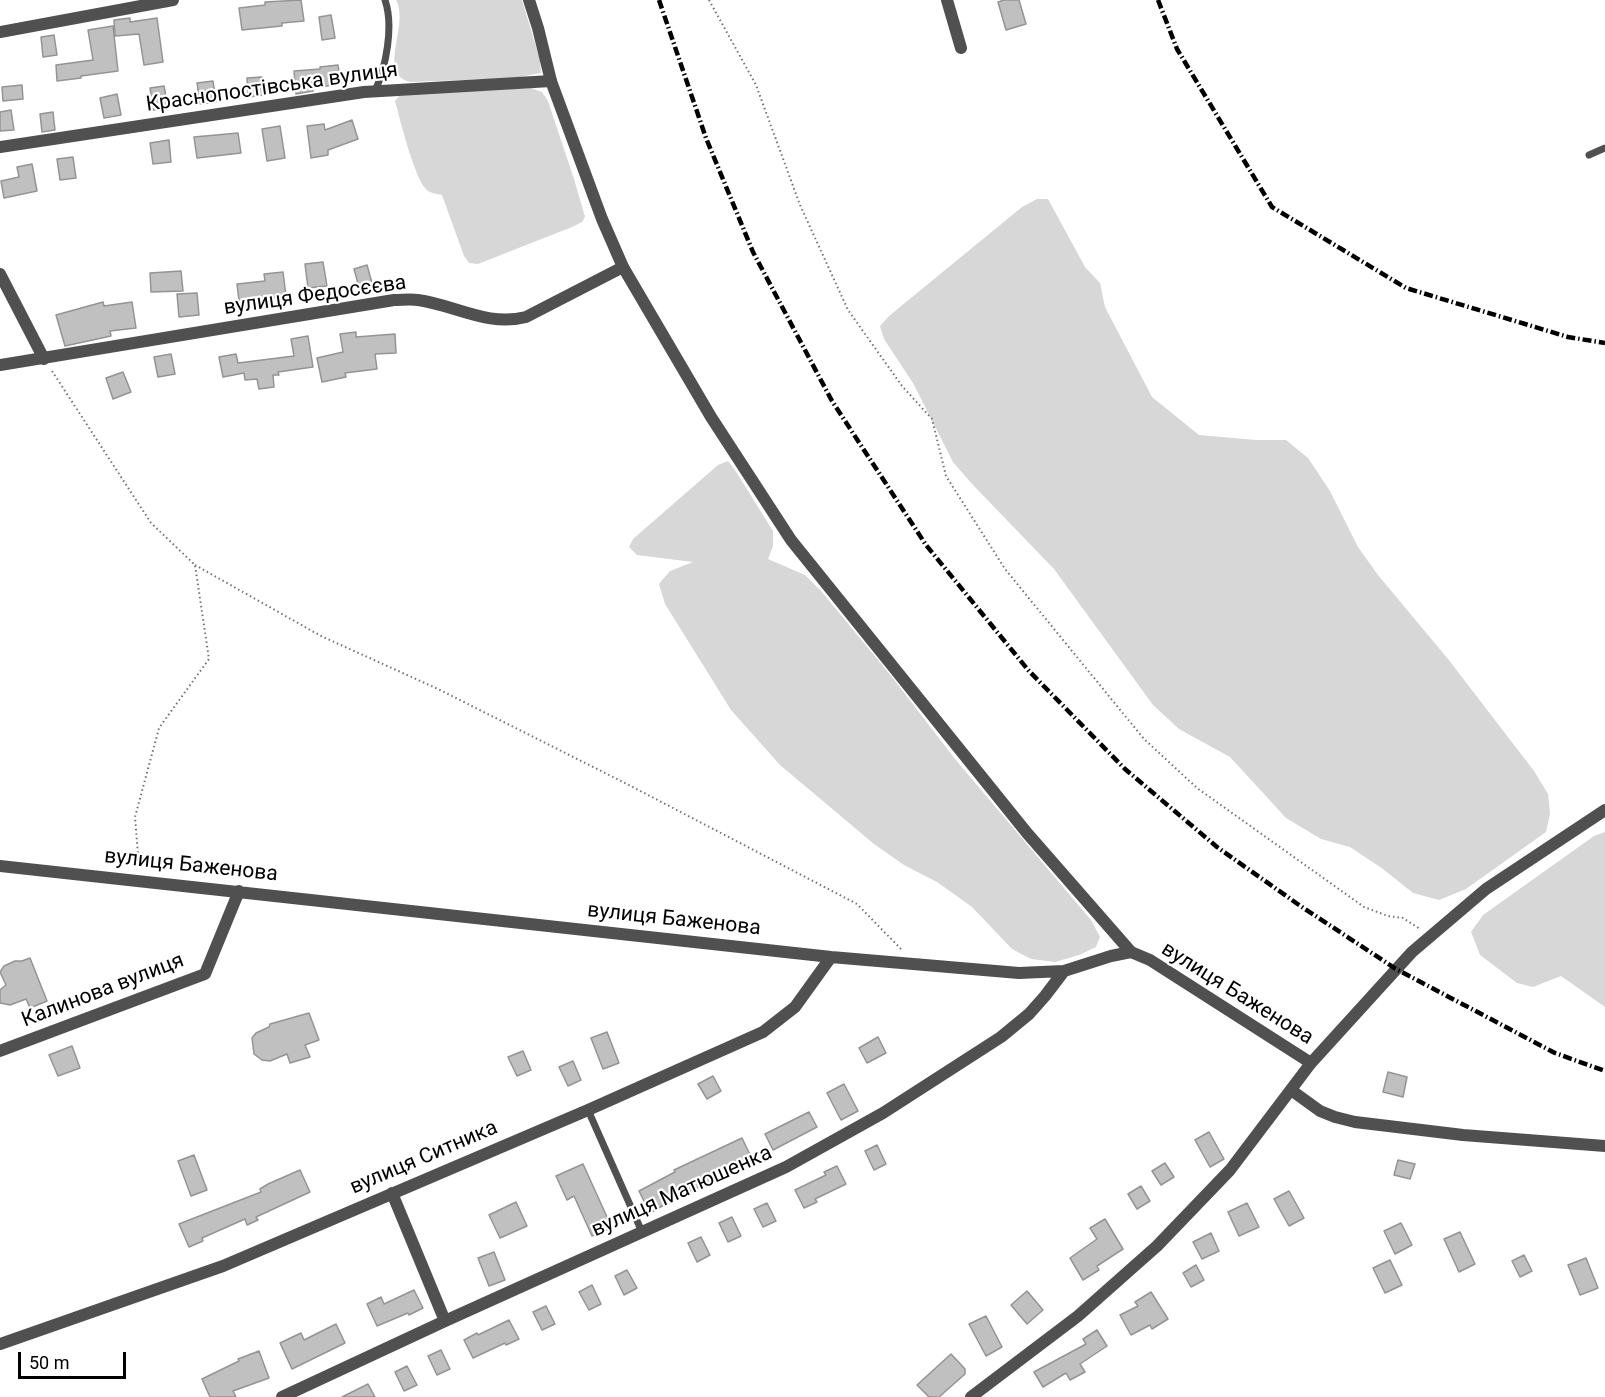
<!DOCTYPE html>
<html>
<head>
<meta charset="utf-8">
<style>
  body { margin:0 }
  #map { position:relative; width:1605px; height:1397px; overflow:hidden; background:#fff; font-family:Roboto,sans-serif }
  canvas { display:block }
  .scale { position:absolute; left:18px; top:1352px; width:108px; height:27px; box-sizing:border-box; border:3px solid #000; border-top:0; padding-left:8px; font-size:18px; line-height:21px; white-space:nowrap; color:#000; -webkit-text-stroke:4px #fff; paint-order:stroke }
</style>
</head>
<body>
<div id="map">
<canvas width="1605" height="1397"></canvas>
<div class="scale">50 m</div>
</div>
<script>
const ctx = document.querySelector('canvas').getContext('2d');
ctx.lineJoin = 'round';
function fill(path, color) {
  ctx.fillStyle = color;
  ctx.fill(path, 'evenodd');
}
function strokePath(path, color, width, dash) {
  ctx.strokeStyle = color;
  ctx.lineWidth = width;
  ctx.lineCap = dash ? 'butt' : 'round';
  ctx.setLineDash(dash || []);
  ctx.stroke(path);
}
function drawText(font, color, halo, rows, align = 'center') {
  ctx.font = font + ' Roboto,sans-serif';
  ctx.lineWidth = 4.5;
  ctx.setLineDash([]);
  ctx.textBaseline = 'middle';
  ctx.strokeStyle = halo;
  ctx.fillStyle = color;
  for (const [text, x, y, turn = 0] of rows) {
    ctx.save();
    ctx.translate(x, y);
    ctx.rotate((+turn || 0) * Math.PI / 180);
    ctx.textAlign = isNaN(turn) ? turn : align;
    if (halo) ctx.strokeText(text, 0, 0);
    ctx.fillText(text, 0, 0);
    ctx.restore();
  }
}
fill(new Path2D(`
  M 396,0 L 522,0 L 540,60 L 541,73 L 515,78 L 411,82 C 376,75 410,25 396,0 Z
  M 531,88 L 542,92 L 548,101 L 574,179 L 585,217 L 582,222 L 572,227 L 478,264 L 469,263 L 464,256 L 442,195 C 438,194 431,193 428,191 C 415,182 400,119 395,101 L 399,96 L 416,93 Z
  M 1037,199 L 1048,199 L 1085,267 L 1100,283 L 1105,307 L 1152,397 L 1199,435 L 1256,440 L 1286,440 L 1308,458 L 1330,491 L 1358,547 L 1378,575 L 1448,659 L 1534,771 L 1548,794 L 1550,814 L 1546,832 L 1466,889 L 1439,900 L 1413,893 L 1383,869 L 1350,847 L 1321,839 L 1286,818 L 1230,757 L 1179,729 L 1153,705 L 1054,569 L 973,485 L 953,462 L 913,383 L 884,339 L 880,326 L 889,316 L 1022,207 Z
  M 728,461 L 735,470 L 773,531 L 773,546 L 768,559 L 805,575 L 822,592 L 892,677 L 955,759 L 1091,920 L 1100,937 L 1096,947 L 1079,955 L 1055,962 L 1031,959 L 1012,949 L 972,907 L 937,882 L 904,865 L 874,844 L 780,765 L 731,710 L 665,604 L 659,584 L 670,571 L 693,562 L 637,555 L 629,547 L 633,539 L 718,465 Z
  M 1605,832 L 1605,1007 L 1561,976 L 1533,987 L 1517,983 L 1480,955 L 1471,932 L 1483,915 L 1594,836 Z`), '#d7d7d7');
const building = new Path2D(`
  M 301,0 L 304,21 L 282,23 L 282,26 L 242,30 L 239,8 L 265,5 L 265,2 Z
  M 1004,0 L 1019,0 L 1026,24 L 1006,30 L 998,2 Z
  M 331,15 L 335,38 L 322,40 L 319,17 Z
  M 130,18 L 130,22 L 157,18 L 163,62 L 144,65 L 139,34 L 115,36 L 114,20 Z
  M 113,26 L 118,71 L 81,76 L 81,78 L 57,81 L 56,65 L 93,60 L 88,30 Z
  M 54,35 L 57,55 L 43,57 L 41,37 Z
  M 338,65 L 341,84 L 313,88 L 313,91 L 296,94 L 294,71 L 320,69 L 320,67 Z
  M 262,77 L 264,95 L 248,97 L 247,78 Z
  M 213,81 L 216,102 L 200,104 L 197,83 Z
  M 22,85 L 23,99 L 3,101 L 2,87 Z
  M 164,86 L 168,108 L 153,110 L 150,88 Z
  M 117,94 L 121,115 L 104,118 L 100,98 Z
  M 11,110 L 14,130 L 0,131 L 0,112 Z
  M 53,112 L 55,130 L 42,132 L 40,114 Z
  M 352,120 L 358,139 L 328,150 L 328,155 L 311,158 L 307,126 L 324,124 L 325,130 Z
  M 280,126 L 285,158 L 267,161 L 262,129 Z
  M 238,133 L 241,153 L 197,158 L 194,137 Z
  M 169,140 L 171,162 L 153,164 L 150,143 Z
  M 73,157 L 76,178 L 60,180 L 57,159 Z
  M 32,164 L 37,191 L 4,198 L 1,181 L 19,177 L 17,167 Z
  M 323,262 L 327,286 L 308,288 L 305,264 Z
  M 367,265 L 372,283 L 359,287 L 354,269 Z
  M 181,271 L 183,291 L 151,292 L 150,273 Z
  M 283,272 L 286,296 L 258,299 L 259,306 L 240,309 L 237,284 L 265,281 L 264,274 Z
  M 197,293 L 199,315 L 179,317 L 177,294 Z
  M 103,302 L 104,306 L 132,302 L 136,328 L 110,331 L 111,336 L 65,346 L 56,315 Z
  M 356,332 L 356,337 L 395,334 L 396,353 L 375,354 L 377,369 L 345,373 L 346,377 L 322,382 L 317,358 L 343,352 L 340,334 Z
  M 308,336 L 313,367 L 278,372 L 279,375 L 273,375 L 274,387 L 259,389 L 257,379 L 245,380 L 244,373 L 223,377 L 219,357 L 236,354 L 238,363 L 294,356 L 291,339 Z
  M 171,354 L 175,374 L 158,377 L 154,357 Z
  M 123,372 L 131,392 L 113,399 L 106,378 Z
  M 30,958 L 47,1001 L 30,1008 L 26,999 L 10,1005 L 0,1003 L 0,990 L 6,985 L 0,972 L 4,966 L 15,961 L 22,961 Z
  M 309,1013 L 319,1040 L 305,1045 L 310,1057 L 290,1063 L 287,1054 L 270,1061 L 262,1060 L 254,1054 L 252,1038 L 256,1033 L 269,1027 L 270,1024 Z
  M 607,1032 L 619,1063 L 603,1069 L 591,1038 Z
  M 878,1037 L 886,1053 L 867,1063 L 859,1048 Z
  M 72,1046 L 80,1068 L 58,1076 L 49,1055 Z
  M 523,1051 L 531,1070 L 517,1076 L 508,1057 Z
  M 573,1061 L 581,1080 L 568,1086 L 559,1067 Z
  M 1388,1072 L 1407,1077 L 1403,1097 L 1383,1092 Z
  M 713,1076 L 721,1091 L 707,1099 L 698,1084 Z
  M 844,1084 L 858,1111 L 841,1120 L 827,1093 Z
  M 809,1112 L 817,1127 L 773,1150 L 765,1134 Z
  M 1209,1132 L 1224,1159 L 1210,1167 L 1195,1140 Z
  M 742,1138 L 753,1161 L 678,1197 L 650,1213 L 639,1191 L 675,1172 L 674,1170 Z
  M 877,1145 L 886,1164 L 874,1170 L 865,1151 Z
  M 194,1155 L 207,1190 L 191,1196 L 178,1161 Z
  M 1398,1160 L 1415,1164 L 1410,1179 L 1394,1175 Z
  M 1165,1163 L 1174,1177 L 1161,1185 L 1152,1171 Z
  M 583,1164 L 612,1228 L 592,1236 L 574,1196 L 567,1200 L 556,1176 Z
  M 837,1166 L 846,1184 L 815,1199 L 817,1202 L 804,1208 L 795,1190 L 826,1175 L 824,1172 Z
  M 300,1170 L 310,1192 L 256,1217 L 258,1220 L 247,1225 L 245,1219 L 202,1238 L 203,1241 L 189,1247 L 179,1224 L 261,1192 L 260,1189 L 268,1184 Z
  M 1141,1186 L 1150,1201 L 1137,1209 L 1128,1194 Z
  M 1289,1191 L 1304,1218 L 1289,1226 L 1274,1199 Z
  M 516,1202 L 527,1226 L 500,1238 L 489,1215 Z
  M 767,1203 L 776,1221 L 763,1227 L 754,1209 Z
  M 1247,1203 L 1259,1227 L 1239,1236 L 1228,1212 Z
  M 732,1217 L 741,1236 L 728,1242 L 719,1223 Z
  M 1105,1219 L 1123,1249 L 1097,1266 L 1099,1270 L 1083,1280 L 1070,1258 L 1097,1239 L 1090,1228 Z
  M 1401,1223 L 1412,1245 L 1395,1254 L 1384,1231 Z
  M 1460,1232 L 1475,1264 L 1459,1272 L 1444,1239 Z
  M 1211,1233 L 1219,1251 L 1202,1259 L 1193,1242 Z
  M 701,1237 L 710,1255 L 697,1262 L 688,1243 Z
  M 494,1252 L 505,1280 L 489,1286 L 478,1258 Z
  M 1524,1255 L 1532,1271 L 1520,1277 L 1512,1261 Z
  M 1586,1258 L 1598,1288 L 1580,1295 L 1568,1265 Z
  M 1390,1260 L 1402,1285 L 1385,1293 L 1373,1268 Z
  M 1196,1265 L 1204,1280 L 1191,1287 L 1183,1273 Z
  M 627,1270 L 637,1288 L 624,1295 L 615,1276 Z
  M 592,1285 L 601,1304 L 589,1310 L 579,1292 Z
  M 414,1290 L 423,1308 L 409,1315 L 408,1313 L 377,1326 L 367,1304 L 381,1297 L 384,1304 Z
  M 1027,1291 L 1043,1310 L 1027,1324 L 1011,1305 Z
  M 1151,1292 L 1168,1319 L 1152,1329 L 1150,1325 L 1131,1335 L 1120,1315 L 1138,1306 L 1135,1302 Z
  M 546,1306 L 555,1324 L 542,1330 L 533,1312 Z
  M 986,1316 L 1002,1347 L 986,1356 L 969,1324 Z
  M 509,1320 L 519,1339 L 506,1345 L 505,1343 L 473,1358 L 464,1340 L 477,1333 L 478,1335 Z
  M 336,1324 L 345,1343 L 292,1369 L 280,1343 L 301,1333 L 304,1340 Z
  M 1097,1330 L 1107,1346 L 1080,1364 L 1085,1372 L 1070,1380 L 1066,1373 L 1043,1387 L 1034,1372 L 1086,1344 L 1083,1339 Z
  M 441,1350 L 450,1369 L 437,1375 L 428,1356 Z
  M 259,1351 L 269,1378 L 233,1391 L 236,1397 L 210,1397 L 202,1379 L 239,1361 L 238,1359 Z
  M 951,1354 L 965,1369 L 965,1374 L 939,1397 L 929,1397 L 917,1385 Z
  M 407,1366 L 417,1385 L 404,1391 L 395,1372 Z
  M 368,1384 L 375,1397 L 342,1397 Z`);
fill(building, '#c0c0c0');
strokePath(building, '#949494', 1.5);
strokePath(new Path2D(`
  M 709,0 L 756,85 L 800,205 L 848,310 L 902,386 L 932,419 L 946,476 L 1005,569 L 1144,739 L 1197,788 L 1364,907 L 1388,916 L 1403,918 L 1420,929
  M 52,371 L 151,523 L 195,565 L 209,659 L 159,728 L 135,817 L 139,867
  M 195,565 L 321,636 L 438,689 L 627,784 L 857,904 L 901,949`), '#727272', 2, [1.5, 3]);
strokePath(new Path2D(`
  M 375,91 C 386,67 394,26 385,0
  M 1589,155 L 1605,148
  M 588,1110 L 642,1232`), '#505050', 7);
strokePath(new Path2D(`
  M 947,0 L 961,48
  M 0,32 L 173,0
  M 0,147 L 364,92 L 551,81
  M 0,274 L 44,359
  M 0,365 L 394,300 C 402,300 411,299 418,300 C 455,305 488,327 526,317 L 623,267
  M 0,866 L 831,957 L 1019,973 L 1064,971 L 1111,956 L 1131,952
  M 0,1051 L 205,974 L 239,891
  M 1291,1090 L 1320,1111 L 1335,1117 L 1355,1122 L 1463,1135 L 1605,1146
  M 392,1193 L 445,1321
  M 0,1344 L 223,1266 L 588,1110 L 763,1032 L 795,1007 L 831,957
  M 282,1397 L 445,1321 L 786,1167 L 883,1113 L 1001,1037 L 1029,1014 L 1045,996 L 1064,971`), '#505050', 12);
strokePath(new Path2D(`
  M 529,0 L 538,28 L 551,81 L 602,219 L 623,267 L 711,417 L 791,540 L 1027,833 L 1131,952 L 1150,960 L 1311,1063
  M 971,1397 L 1078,1316 L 1157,1246 L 1230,1170 L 1311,1063 L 1412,952 L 1486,889 L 1605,810`), '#505050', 12);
strokePath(new Path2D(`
  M 659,0 L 706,138 L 753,252 L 832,401 L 926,545 L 1029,671 L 1125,769 L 1217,847 L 1299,905 L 1396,969 L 1555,1053 L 1605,1071
  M 1158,0 L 1177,49 L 1272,207 L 1406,288 L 1568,337 L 1605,343`), '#000', 4.5, [9, 3, 1.5, 3]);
drawText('21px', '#000', '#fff', [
  ["Краснопостівська вулиця",272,88,-8],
  ["вулиця Федосєєва",315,296,-8],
  ["вулиця Баженова",191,866,6],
  ["вулиця Баженова",674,920,6],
  ["Калинова вулиця",103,991,-21],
  ["вулиця Баженова",1237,994,32],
  ["вулиця Ситника",424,1158,-23],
  ["вулиця Матюшенка",682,1192,-24]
]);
</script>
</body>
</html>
